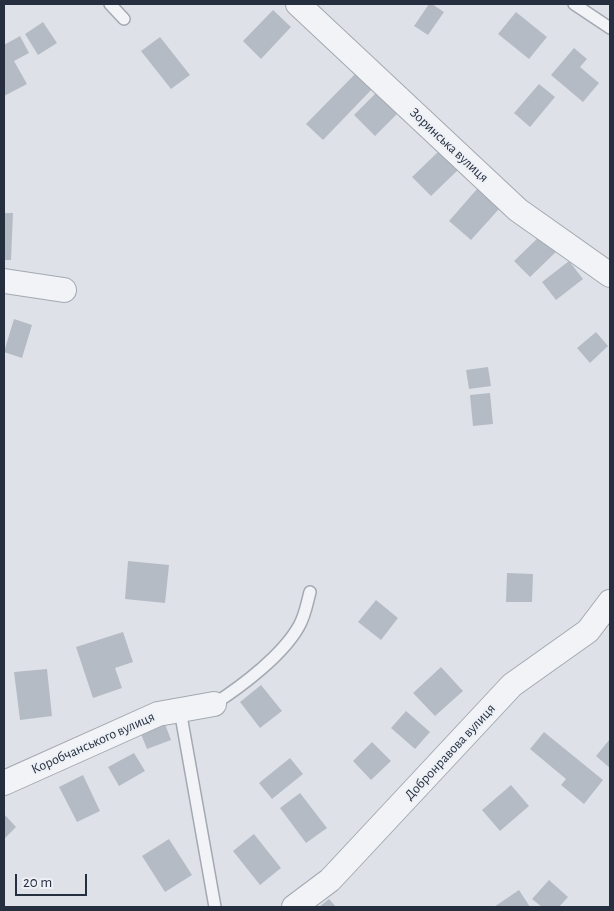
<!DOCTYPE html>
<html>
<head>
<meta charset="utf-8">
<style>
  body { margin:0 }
  #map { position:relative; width:614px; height:911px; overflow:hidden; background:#dee2e8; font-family:"Alegreya Sans",sans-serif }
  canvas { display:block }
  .frame { position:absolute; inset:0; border:5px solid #262f40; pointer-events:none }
  .scale { position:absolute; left:15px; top:874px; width:72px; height:22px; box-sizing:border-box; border:2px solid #262f40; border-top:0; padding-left:6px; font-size:15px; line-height:18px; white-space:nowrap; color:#262f40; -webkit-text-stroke:4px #edf1f6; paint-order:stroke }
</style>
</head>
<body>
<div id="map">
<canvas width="614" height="911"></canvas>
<div class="frame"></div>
<div class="scale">20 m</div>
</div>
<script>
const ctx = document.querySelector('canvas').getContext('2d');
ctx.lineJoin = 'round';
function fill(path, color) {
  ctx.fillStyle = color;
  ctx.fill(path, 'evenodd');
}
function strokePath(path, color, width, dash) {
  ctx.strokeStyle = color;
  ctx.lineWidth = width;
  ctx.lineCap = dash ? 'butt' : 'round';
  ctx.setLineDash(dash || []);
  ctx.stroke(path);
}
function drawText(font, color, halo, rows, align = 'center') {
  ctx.font = font + ' "Alegreya Sans",sans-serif';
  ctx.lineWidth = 4;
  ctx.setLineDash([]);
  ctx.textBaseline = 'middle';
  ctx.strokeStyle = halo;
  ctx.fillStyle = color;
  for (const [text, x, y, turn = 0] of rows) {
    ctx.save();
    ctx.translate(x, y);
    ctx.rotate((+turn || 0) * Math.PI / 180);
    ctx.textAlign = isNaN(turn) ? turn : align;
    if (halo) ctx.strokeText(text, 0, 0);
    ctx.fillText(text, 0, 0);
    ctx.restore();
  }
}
fill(new Path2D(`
  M 429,4 L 432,4 L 444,12 L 428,35 L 414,26 Z
  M 273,10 L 291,27 L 261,59 L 243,41 Z
  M 516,12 L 547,37 L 529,59 L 498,34 Z
  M 43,22 L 57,43 L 38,55 L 25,34 Z
  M 20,36 L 29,53 L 14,61 L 27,84 L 4,96 L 4,45 Z
  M 160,37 L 190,75 L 171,89 L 141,51 Z
  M 574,48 L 587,59 L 580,67 L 599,83 L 583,102 L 551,75 Z
  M 358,71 L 374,87 L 323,140 L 306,124 Z
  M 539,84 L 555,97 L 530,127 L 514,113 Z
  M 377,92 L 398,113 L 375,136 L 354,115 Z
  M 439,151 L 458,170 L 431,196 L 412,177 Z
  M 477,189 L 499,209 L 471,240 L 449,221 Z
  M 4,213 L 13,213 L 11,260 L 4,260 Z
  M 543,233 L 559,249 L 530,277 L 514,261 Z
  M 569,261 L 583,279 L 556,300 L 542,282 Z
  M 14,319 L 32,325 L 22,358 L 4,352 Z
  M 596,332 L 608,346 L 590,363 L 577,348 Z
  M 488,367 L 491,386 L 469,389 L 466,370 Z
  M 490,393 L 493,424 L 473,426 L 470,395 Z
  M 128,561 L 169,565 L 165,603 L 125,599 Z
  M 507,573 L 533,574 L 532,602 L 506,602 Z
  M 376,600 L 398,618 L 381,640 L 358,622 Z
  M 123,632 L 133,662 L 115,668 L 122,688 L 93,698 L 76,647 Z
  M 441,667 L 463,691 L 435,716 L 413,693 Z
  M 47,669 L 52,716 L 20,720 L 14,672 Z
  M 261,685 L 282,711 L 260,728 L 240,702 Z
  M 406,711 L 430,732 L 415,749 L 391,728 Z
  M 165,724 L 171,740 L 147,749 L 141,734 Z
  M 544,732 L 603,780 L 584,804 L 561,785 L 566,779 L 530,749 Z
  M 610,739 L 610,768 L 596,756 Z
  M 372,742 L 391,761 L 371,780 L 353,761 Z
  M 134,753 L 145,771 L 119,786 L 108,767 Z
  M 290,758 L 303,774 L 272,799 L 259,783 Z
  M 83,775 L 100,811 L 77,822 L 59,787 Z
  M 511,785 L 529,806 L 500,831 L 482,810 Z
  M 300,793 L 327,828 L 306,843 L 280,808 Z
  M 4,814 L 16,827 L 4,839 Z
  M 254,834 L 281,868 L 260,885 L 233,851 Z
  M 169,839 L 192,875 L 165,892 L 142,856 Z
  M 549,880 L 568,897 L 559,907 L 542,907 L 532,899 Z
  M 519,890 L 530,907 L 494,907 Z
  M 329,899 L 336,907 L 319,907 Z`), '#b5bbc5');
const service = new Path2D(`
  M 110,4 L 124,19
  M 574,4 L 610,28
  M 214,704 C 242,686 283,655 299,626 C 305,616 307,603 310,592
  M 180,710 L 215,907`);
const minor = new Path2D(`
  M 298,4 L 518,210 L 610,275
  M 4,281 L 64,290
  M 4,783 L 158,714 L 214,704
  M 294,907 L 330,880 L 512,685 L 588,631 L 610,602`);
strokePath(service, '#a3a9b2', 14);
strokePath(minor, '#a3a9b2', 26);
strokePath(service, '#f1f3f6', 11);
strokePath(minor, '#f1f3f6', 24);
drawText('14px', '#262f40', '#edf1f6', [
  ["Зоринська вулиця",449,145,43],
  ["Коробчанського вулиця",93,743,-24],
  ["Добронравова вулиця",450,752,-47]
]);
</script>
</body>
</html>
